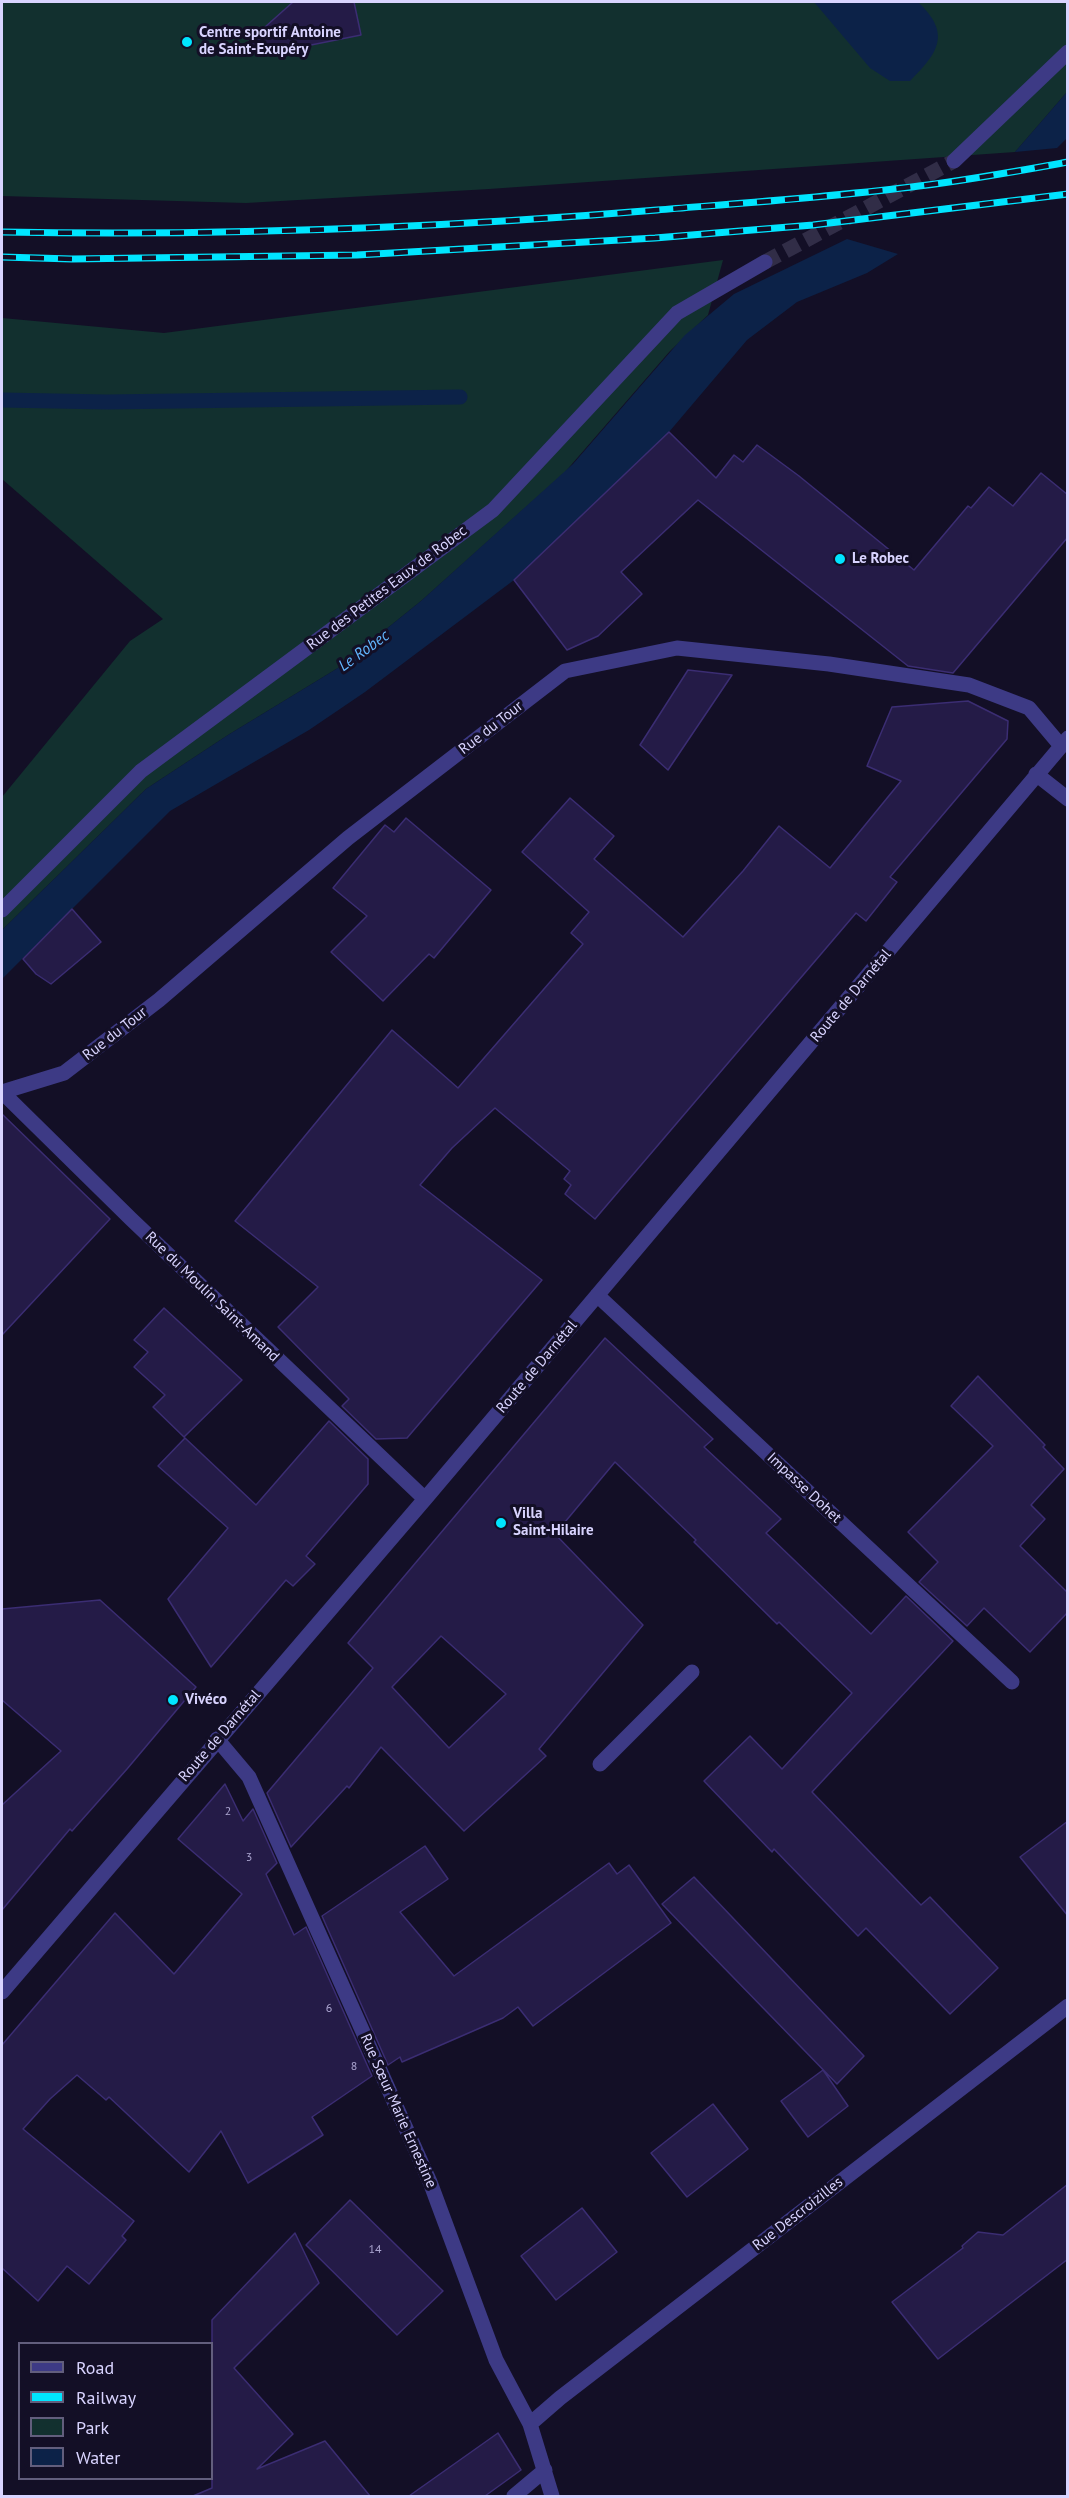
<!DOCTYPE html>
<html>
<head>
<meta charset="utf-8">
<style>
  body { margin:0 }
  #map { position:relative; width:1069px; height:2498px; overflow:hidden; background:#130f26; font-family:"PT Sans",sans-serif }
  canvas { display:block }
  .frame { position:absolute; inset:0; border:3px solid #d9d4ff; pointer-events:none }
  .legend { position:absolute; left:18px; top:2342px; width:195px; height:138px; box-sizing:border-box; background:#130f26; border:2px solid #625e7d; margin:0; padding:8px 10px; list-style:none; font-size:18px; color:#d9d4ff }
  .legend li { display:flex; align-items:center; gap:12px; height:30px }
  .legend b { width:30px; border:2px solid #625e7d }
</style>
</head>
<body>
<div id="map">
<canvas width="1069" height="2498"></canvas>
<div class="frame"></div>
<ul class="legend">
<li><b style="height:8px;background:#3d3a85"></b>Road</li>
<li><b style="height:8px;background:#00e5ff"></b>Railway</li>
<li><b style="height:16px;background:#12302f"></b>Park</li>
<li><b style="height:16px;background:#0c2248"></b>Water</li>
</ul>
</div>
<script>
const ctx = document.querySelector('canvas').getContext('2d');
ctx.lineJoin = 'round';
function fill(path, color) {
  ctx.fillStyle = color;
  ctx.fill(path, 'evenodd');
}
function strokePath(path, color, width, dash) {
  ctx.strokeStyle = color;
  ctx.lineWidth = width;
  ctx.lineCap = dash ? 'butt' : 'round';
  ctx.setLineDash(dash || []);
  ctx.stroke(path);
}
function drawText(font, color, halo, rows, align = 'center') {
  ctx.font = font + ' "PT Sans",sans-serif';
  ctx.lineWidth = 6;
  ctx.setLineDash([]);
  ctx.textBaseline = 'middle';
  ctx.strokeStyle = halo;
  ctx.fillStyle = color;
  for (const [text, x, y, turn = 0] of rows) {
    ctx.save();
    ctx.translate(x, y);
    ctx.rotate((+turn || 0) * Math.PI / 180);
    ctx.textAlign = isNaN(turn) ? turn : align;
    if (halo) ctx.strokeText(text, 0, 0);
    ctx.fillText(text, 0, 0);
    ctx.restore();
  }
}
fill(new Path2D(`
  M 2,2 L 1067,2 L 1067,92 L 1015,152 L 489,189 L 246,203 L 2,196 Z
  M 723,260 L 708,315 L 670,351 L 565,472 L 421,601 L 338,668 L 228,735 L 146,789 L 2,930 L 2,797 L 130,641 L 163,619 L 2,479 L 2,318 L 164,333 Z`), '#12302f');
fill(new Path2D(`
  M 814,2 L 918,2 C 952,34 938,53 910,81 L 890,81 L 870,68 Z
  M 1067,92 L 1067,138 L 1057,148 L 1015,152 Z
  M 847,239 L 898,254 L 867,273 L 797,302 L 747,340 L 669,432 L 514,580 L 365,692 L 309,730 L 170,811 L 2,979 L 2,930 L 146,789 L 228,735 L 338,668 L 421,601 L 573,464 L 685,335 L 734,294 Z`), '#0c2248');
strokePath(new Path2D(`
  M 2,400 L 107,402 L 460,397`), '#0c2248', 15);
const building = new Path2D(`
  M 293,2 L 354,2 L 361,35 L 301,47 L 300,44 L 236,53 Z
  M 669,432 L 716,478 L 734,455 L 743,462 L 757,445 L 799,476 L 914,570 L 968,506 L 971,508 L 989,487 L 1013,506 L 1041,473 L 1068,495 L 1068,537 L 953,673 L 908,666 L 698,500 L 621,572 L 642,594 L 598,636 L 567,650 L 514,580 Z
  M 688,670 L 732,675 L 668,770 L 640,745 Z
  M 968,701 L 1008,721 L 1007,739 L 890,877 L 897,882 L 866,921 L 856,913 L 595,1219 L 565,1194 L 571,1185 L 564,1179 L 570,1171 L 495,1108 L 452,1148 L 420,1185 L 542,1280 L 407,1438 L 376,1439 L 342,1406 L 349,1399 L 278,1327 L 318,1287 L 235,1221 L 392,1030 L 458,1088 L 583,944 L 571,933 L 589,912 L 522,852 L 570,798 L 614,836 L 594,859 L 683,937 L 743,871 L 779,826 L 830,868 L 901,781 L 867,766 L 892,707 Z
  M 406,818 L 491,890 L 434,958 L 429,954 L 383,1001 L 331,952 L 367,916 L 333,888 L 385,825 L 394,832 Z
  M 72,909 L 101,942 L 51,984 L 36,974 L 23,959 Z
  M 2,1114 L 110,1219 L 2,1335 Z
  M 164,1308 L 242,1380 L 184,1437 L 153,1407 L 165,1395 L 134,1367 L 148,1352 L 134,1340 Z
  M 605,1338 L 713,1439 L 704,1447 L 781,1519 L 766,1533 L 871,1634 L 906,1596 L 953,1641 L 812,1792 L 921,1905 L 930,1897 L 998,1968 L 950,2014 L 866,1928 L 858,1936 L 774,1849 L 772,1852 L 704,1781 L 750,1736 L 782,1769 L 852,1693 L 779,1622 L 777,1624 L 694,1542 L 696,1540 L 615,1462 L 555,1534 L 643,1625 L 539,1749 L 546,1756 L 464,1831 L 381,1747 L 349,1788 L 347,1786 L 291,1847 L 267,1793 L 373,1668 L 348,1643 ZM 441,1636 L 506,1694 L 449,1748 L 392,1687 Z
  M 978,1376 L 1045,1445 L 1043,1447 L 1064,1469 L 1031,1505 L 1045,1519 L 1020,1546 L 1068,1593 L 1068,1612 L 1030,1652 L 984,1608 L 967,1626 L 919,1582 L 938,1562 L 908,1532 L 993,1446 L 951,1406 Z
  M 329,1421 L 368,1459 L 368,1484 L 306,1556 L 315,1564 L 293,1586 L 286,1580 L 211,1667 L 168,1599 L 228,1528 L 158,1466 L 185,1438 L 256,1505 Z
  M 100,1600 L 196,1687 L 127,1769 L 72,1831 L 70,1829 L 2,1910 L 2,1805 L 61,1751 L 2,1700 L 2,1609 Z
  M 225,1784 L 243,1821 L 253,1809 L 277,1863 L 266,1874 L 294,1935 L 306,1927 L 372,2076 L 312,2117 L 323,2135 L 248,2183 L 221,2131 L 189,2172 L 109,2097 L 106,2100 L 77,2075 L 50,2099 L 23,2129 L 134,2221 L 122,2236 L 126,2240 L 89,2284 L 67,2266 L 38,2301 L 2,2268 L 2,2045 L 115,1913 L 174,1974 L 242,1894 L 178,1839 Z
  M 1068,1821 L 1068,1916 L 1020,1857 Z
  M 425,1846 L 448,1879 L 400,1912 L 454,1976 L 609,1863 L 617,1874 L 629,1865 L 671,1923 L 533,2026 L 518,2007 L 503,2018 L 402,2062 L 400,2057 L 388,2065 L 322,1916 Z
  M 694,1877 L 864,2056 L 837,2084 L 662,1904 Z
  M 823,2070 L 848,2106 L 808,2137 L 781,2101 Z
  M 713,2104 L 748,2149 L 687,2197 L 651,2153 Z
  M 1068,2184 L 1068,2259 L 938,2359 L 892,2302 L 963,2248 L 962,2246 L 978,2232 L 1003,2235 Z
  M 350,2200 L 443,2291 L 397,2335 L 306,2245 Z
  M 582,2208 L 617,2252 L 556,2300 L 521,2256 Z
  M 295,2233 L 319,2283 L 234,2368 L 293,2434 L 257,2469 L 325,2441 L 370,2496 L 193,2496 L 212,2488 L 212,2320 Z
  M 498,2433 L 521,2470 L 485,2496 L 409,2496 Z`);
fill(building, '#241b47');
strokePath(building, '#3b2d73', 1.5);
strokePath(new Path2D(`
  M 765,262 L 954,161`), '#312d47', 15, [15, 8]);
strokePath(new Path2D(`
  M 954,161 L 1068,52
  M 1036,774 L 1068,799
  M 2,910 L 141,771 L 493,510 L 677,313 L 765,262
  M 2,1092 L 64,1073 L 159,1000 L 348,838 L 565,671 L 677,648 L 829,664 L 969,685 L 1029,708 L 1061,746
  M 2,1092 L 131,1219 L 425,1499
  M 597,1295 L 1012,1682
  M 217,1739 L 249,1777 L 430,2182 L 496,2360 L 530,2424 L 552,2496
  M 600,1764 L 692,1672
  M 2,1992 L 425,1499 L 1068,738
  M 530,2424 L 560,2398 L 1068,2006
  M 514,2496 L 545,2470`), '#3d3a85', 15);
const rail = new Path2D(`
  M 2,232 C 220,236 439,228 657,210 C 744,203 832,197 919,186 C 969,180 1018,171 1068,162
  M 2,257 L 72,259 L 357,255 L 655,238 L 813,225 L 1068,194`);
strokePath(rail, '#00e5ff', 7);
strokePath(rail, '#130f26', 4.5, [14]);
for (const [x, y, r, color] of [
  [187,42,6,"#00e5ff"],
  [840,559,6,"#00e5ff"],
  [501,1523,6,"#00e5ff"],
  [173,1700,6,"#00e5ff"]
]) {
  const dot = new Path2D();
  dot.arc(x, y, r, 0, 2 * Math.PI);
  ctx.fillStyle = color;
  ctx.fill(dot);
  strokePath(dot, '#130f26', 2);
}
drawText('12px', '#aca6d1', null, [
  ["2",228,1812],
  ["3",249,1858],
  ["6",329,2009],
  ["8",354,2067],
  ["14",375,2250]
]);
drawText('bold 15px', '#d9d4ff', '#130f26', [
  ["Centre sportif Antoine",199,33],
  ["de Saint-Exupéry",199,50],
  ["Le Robec",852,559],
  ["Villa",513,1514],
  ["Saint-Hilaire",513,1531],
  ["Vivéco",185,1700]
], 'left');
drawText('15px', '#d9d4ff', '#130f26', [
  ["Rue des Petites Eaux de Robec",387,588,-37],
  ["Rue du Tour",491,728,-38],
  ["Route de Darnétal",851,996,-50],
  ["Rue du Tour",115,1034,-38],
  ["Rue du Moulin Saint-Amand",212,1297,44],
  ["Route de Darnétal",537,1367,-50],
  ["Impasse Dohet",804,1488,43],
  ["Route de Darnétal",220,1736,-49],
  ["Rue Sœur Marie Ernestine",398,2111,66],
  ["Rue Descroizilles",798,2214,-38]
]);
drawText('italic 16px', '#62b6ff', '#130f26', [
  ["Le Robec",364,651,-36]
]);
</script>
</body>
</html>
